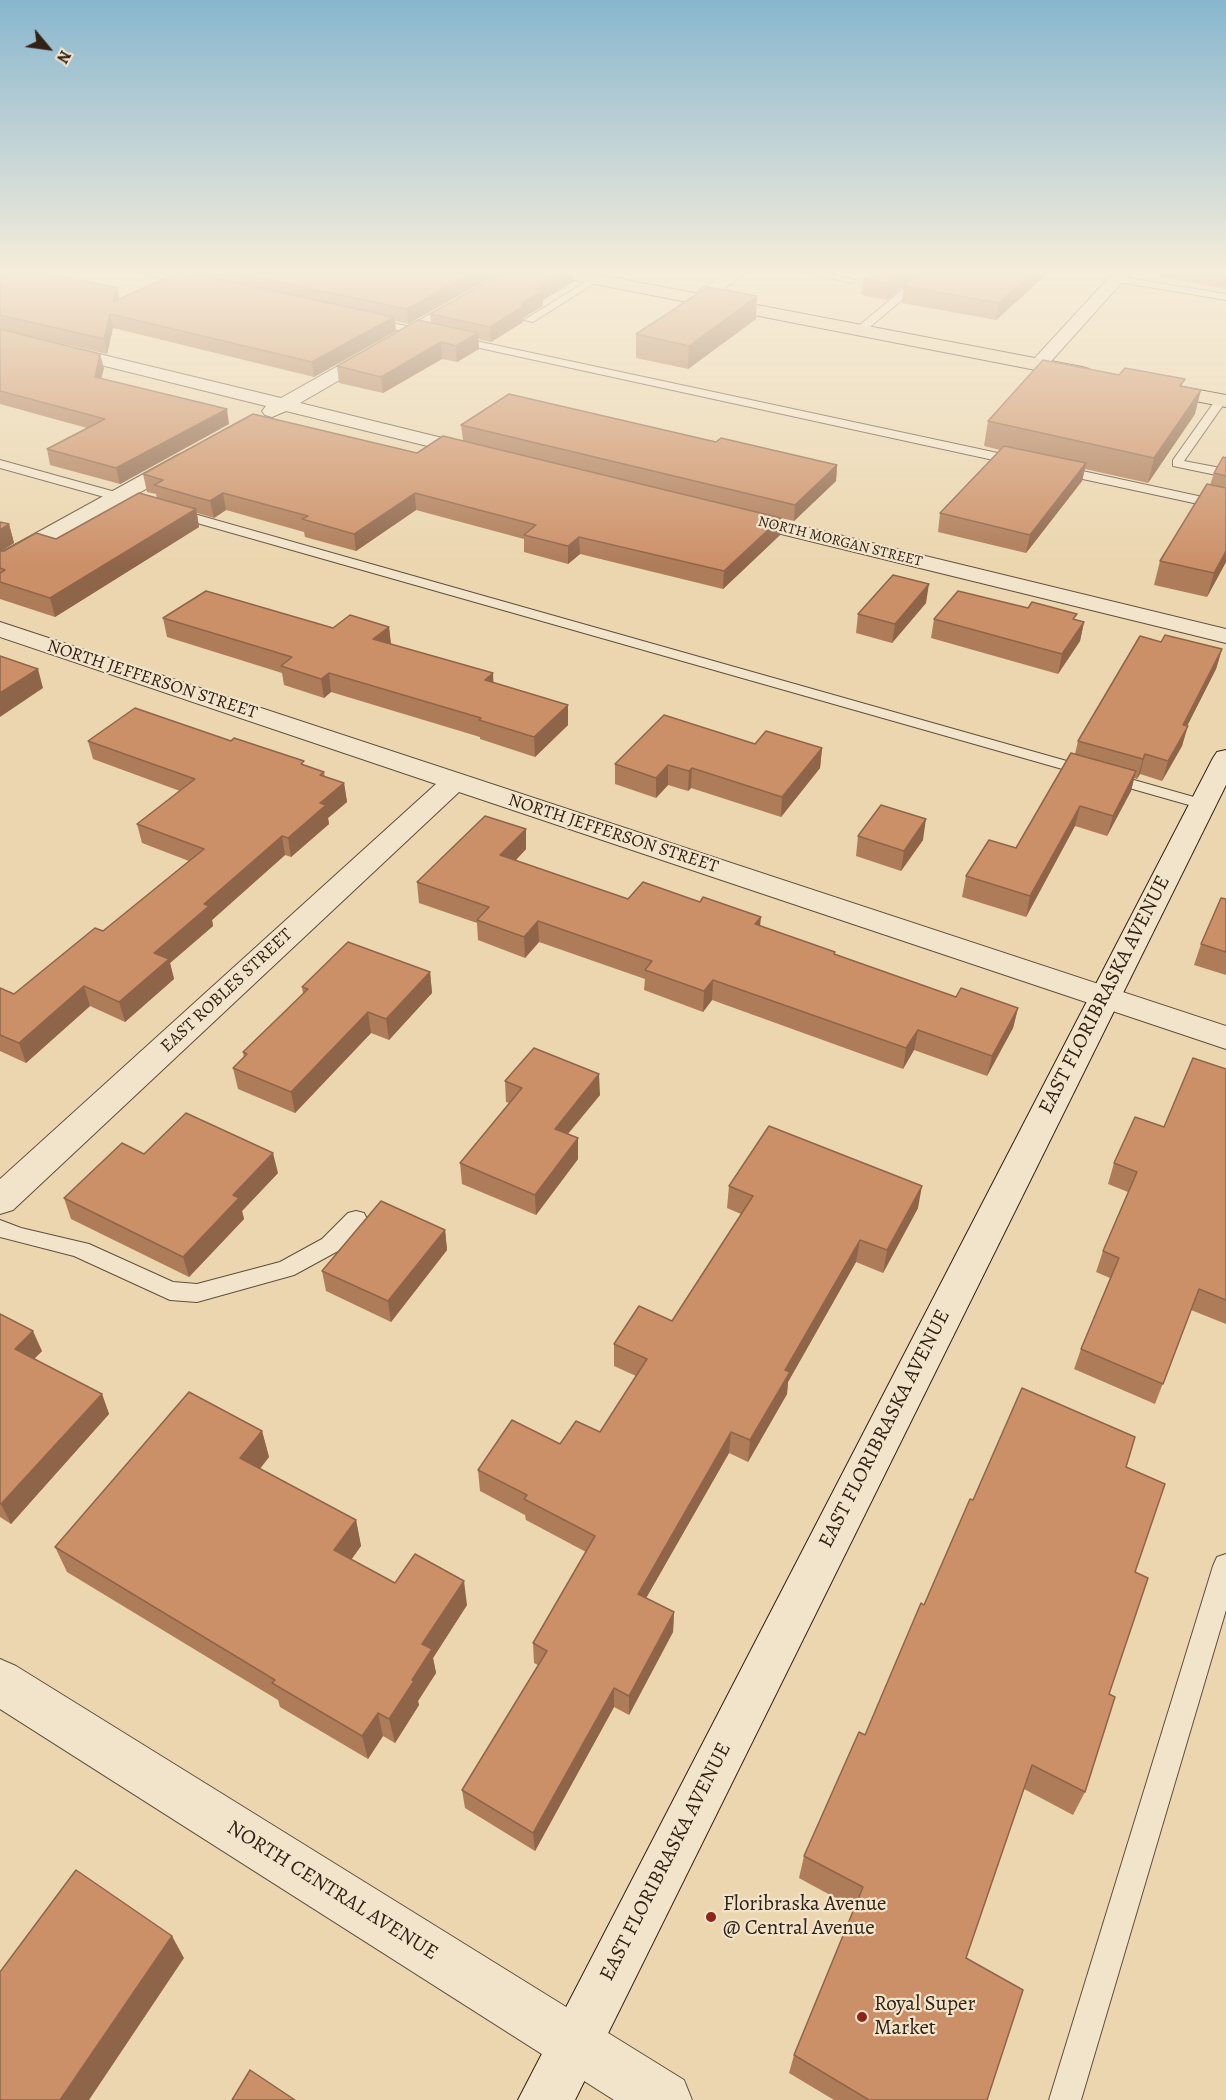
<!DOCTYPE html>
<html>
<head>
<meta charset="utf-8">
<style>
  body { margin:0 }
  #map { position:relative; width:1226px; height:2100px; overflow:hidden; background:#ebd6af; font-family:Alegreya,serif }
  canvas { display:block }
  .north { position:absolute; left:18px; top:18px; width:60px; height:60px; -webkit-text-stroke:4px #f2e4cb; paint-order:stroke; rotate:119deg; font-size:16px; font-weight:700; line-height:24px; text-align:center; color:#322115 }
  .north::after { content:''; display:block; margin:auto; width:21px; height:27px; background:#322115; clip-path:polygon(50% 0,100% 100%,50% 72%,0 100%) }
</style>
</head>
<body>
<div id="map">
<canvas width="1226" height="2100"></canvas>
<div class="north">N</div>
</div>
<script>
const ctx = document.querySelector('canvas').getContext('2d');
ctx.lineJoin = 'round';
function strokePath(path, color, width, dash) {
  ctx.strokeStyle = color;
  ctx.lineWidth = width;
  ctx.lineCap = dash ? 'butt' : 'round';
  ctx.setLineDash(dash || []);
  ctx.stroke(path);
}
function fill(path, color) {
  ctx.fillStyle = color;
  ctx.fill(path, 'evenodd');
}
function drawText(font, color, halo, rows, align = 'center') {
  ctx.font = font + ' Alegreya,serif';
  ctx.lineWidth = 4.5;
  ctx.setLineDash([]);
  ctx.textBaseline = 'middle';
  ctx.strokeStyle = halo;
  ctx.fillStyle = color;
  for (const [text, x, y, turn = 0] of rows) {
    ctx.save();
    ctx.translate(x, y);
    ctx.rotate((+turn || 0) * Math.PI / 180);
    ctx.textAlign = isNaN(turn) ? turn : align;
    if (halo) ctx.strokeText(text, 0, 0);
    ctx.fillText(text, 0, 0);
    ctx.restore();
  }
}
const lane = new Path2D(`
  M 132,271 L 150,271 L 196,283 L 191,286 Z
  M 800,271 L 819,271 L 856,280 L 851,283 Z
  M 925,271 L 936,271 L 864,332 L 856,332 L 856,328 Z
  M 595,276 L 600,279 L 598,281 L 533,322 L 524,320 Z
  M 1116,276 L 1226,294 L 1226,300 L 1113,281 L 1111,279 Z
  M 369,318 L 1021,458 L 1027,462 L 1021,466 L 365,323 L 364,321 Z
  M 1221,397 L 1225,398 L 1226,401 L 1184,461 L 1226,469 L 1226,477 L 1173,466 L 1173,460 L 1217,398 Z
  M 0,460 L 137,498 L 139,501 L 133,505 L 0,468 Z
  M 1059,466 L 1226,502 L 1226,510 L 1055,473 L 1055,467 Z
  M 173,508 L 1208,801 L 1210,804 L 1202,809 L 1196,807 L 169,515 L 167,512 Z
  M 356,1211 L 364,1213 L 367,1219 L 338,1251 L 294,1275 L 197,1302 L 170,1300 L 74,1256 L 0,1237 L 0,1220 L 21,1228 L 89,1244 L 173,1282 L 197,1284 L 280,1262 L 322,1239 L 348,1213 Z
  M 1226,1554 L 1226,1610 L 1081,2100 L 1049,2100 L 1213,1566 L 1217,1557 Z`);
const street = new Path2D(`
  M 507,271 L 527,271 L 300,403 L 483,448 L 486,452 L 483,456 L 476,458 L 286,411 L 272,417 L 265,415 L 262,411 L 266,406 L 0,340 L 0,330 L 281,398 Z
  M 729,271 L 748,271 L 705,303 L 693,303 L 691,299 L 693,295 Z
  M 1115,271 L 1132,271 L 1045,368 L 1033,368 L 1030,364 L 1033,360 Z
  M 185,453 L 192,455 L 195,459 L 192,463 L 8,567 L 0,569 L 0,553 L 178,455 Z
  M 736,510 L 1226,629 L 1226,643 L 728,521 L 725,516 L 728,511 Z
  M 0,622 L 1226,1026 L 1226,1049 L 459,792 L 13,1210 L 0,1214 L 0,1179 L 436,784 L 0,637 Z
  M 0,1659 L 16,1666 L 684,2080 L 692,2100 L 614,2100 L 0,1709 Z`);
const secondary = new Path2D(`
  M 1226,750 L 1226,785 L 575,2100 L 518,2100 L 1213,758 L 1217,752 Z`);
const primary = new Path2D(`
  M 546,271 L 579,271 L 1082,367 L 1089,369 L 1091,373 L 1089,377 L 1082,379 L 554,276 L 548,274 Z
  M 1156,382 L 1226,395 L 1226,407 L 1149,392 L 1147,388 L 1149,384 Z`);
strokePath(lane, '#604e3c', 2);
strokePath(street, '#604e3c', 2);
strokePath(secondary, '#322115', 2);
strokePath(primary, '#322115', 2);
fill(lane, '#f2e4cb');
fill(street, '#f2e4cb');
fill(secondary, '#f2e4cb');
fill(primary, '#ebd6af');
fill(new Path2D(`
  M 0,271 L 117,288 L 119,299 L 195,274 L 195,271 L 503,271 L 408,324 L 395,321 L 396,331 L 314,377 L 113,328 L 107,354 L 0,329 Z
  M 506,271 L 572,271 L 573,282 L 543,300 L 543,306 L 523,318 L 523,322 L 491,342 L 478,339 L 479,349 L 457,362 L 442,359 L 383,393 L 339,383 L 337,366 L 431,323 L 430,314 Z
  M 922,271 L 887,300 L 861,295 L 863,279 Z
  M 922,271 L 1048,271 L 1048,273 L 996,320 L 902,303 L 904,286 Z
  M 1161,271 L 1226,271 L 1226,289 L 1160,277 Z
  M 756,319 L 688,369 L 636,358 L 636,334 Z
  M 0,329 L 104,368 L 101,378 L 229,424 L 120,484 L 50,465 L 47,449 L 87,428 L 0,404 Z
  M 1184,387 L 1195,414 L 1148,483 L 1085,469 L 1082,481 L 1026,553 L 938,532 L 940,513 L 1000,450 L 984,446 L 988,421 Z
  M 461,425 L 716,442 L 837,465 L 836,481 L 794,521 L 781,518 L 780,535 L 723,589 L 580,554 L 568,564 L 524,552 L 524,539 L 416,510 L 356,551 L 305,537 L 304,532 L 226,510 L 214,518 L 197,513 L 199,527 L 55,617 L 0,599 L 0,522 L 9,524 L 14,543 L 1,551 L 56,539 L 157,498 L 156,494 L 147,492 L 143,474 L 417,453 L 463,440 Z
  M 1226,458 L 1226,562 L 1207,597 L 1154,585 L 1160,561 L 1210,485 L 1214,473 Z
  M 926,603 L 892,643 L 856,633 L 858,614 Z
  M 1028,608 L 1084,622 L 1080,641 L 1058,674 L 931,638 L 934,619 Z
  M 163,618 L 333,628 L 389,627 L 391,644 L 493,673 L 493,683 L 568,725 L 535,757 L 480,739 L 480,737 L 331,692 L 324,698 L 284,685 L 282,673 L 167,637 Z
  M 1161,642 L 1222,649 L 1216,669 L 1187,726 L 1182,746 L 1162,781 L 1140,774 L 1137,779 L 1134,778 L 1131,791 L 1107,836 L 1075,826 L 1026,917 L 962,897 L 966,876 L 1016,848 L 1075,754 L 1078,741 Z
  M 88,741 L 231,741 L 324,772 L 325,777 L 344,783 L 347,802 L 328,818 L 329,824 L 291,857 L 285,855 L 212,920 L 213,926 L 170,963 L 174,979 L 125,1022 L 90,1006 L 26,1063 L 0,1051 L 0,988 L 14,994 L 103,931 L 189,861 L 142,843 L 137,824 L 180,791 L 93,759 Z
  M 755,744 L 822,748 L 820,768 L 781,817 L 691,788 L 688,791 L 668,785 L 656,798 L 615,784 L 615,764 Z
  M 526,829 L 526,849 L 515,861 L 628,899 L 760,926 L 835,954 L 956,997 L 1018,1008 L 1013,1028 L 987,1076 L 914,1050 L 903,1069 L 712,1000 L 703,1012 L 644,990 L 645,979 L 539,942 L 525,958 L 478,940 L 477,923 L 419,903 L 417,882 Z
  M 858,836 L 923,840 L 901,871 L 856,856 Z
  M 1226,899 L 1226,975 L 1194,965 L 1201,944 Z
  M 430,972 L 432,993 L 389,1040 L 371,1033 L 295,1113 L 238,1089 L 233,1068 L 244,1058 L 243,1052 L 303,994 L 302,987 Z
  M 1226,1069 L 1226,1324 L 1191,1310 L 1155,1404 L 1074,1369 L 1081,1349 L 1110,1278 L 1096,1272 L 1103,1251 L 1128,1192 L 1108,1184 L 1114,1163 L 1164,1127 Z
  M 505,1081 L 600,1095 L 568,1134 L 578,1159 L 536,1215 L 462,1184 L 460,1163 L 509,1103 L 506,1102 Z
  M 144,1154 L 278,1173 L 242,1211 L 244,1219 L 189,1277 L 71,1219 L 64,1198 Z
  M 729,1186 L 918,1208 L 883,1273 L 856,1262 L 788,1382 L 787,1394 L 748,1462 L 729,1453 L 646,1598 L 674,1612 L 673,1632 L 629,1715 L 614,1707 L 535,1851 L 465,1808 L 462,1790 L 538,1665 L 534,1663 L 533,1643 L 586,1552 L 526,1520 L 525,1515 L 480,1491 L 478,1470 L 600,1432 L 636,1376 L 614,1366 L 614,1344 L 672,1321 L 741,1214 L 727,1208 Z
  M 445,1230 L 447,1250 L 391,1322 L 326,1291 L 322,1271 Z
  M 0,1314 L 42,1351 L 34,1359 L 102,1394 L 109,1414 L 11,1524 L 0,1517 Z
  M 262,1431 L 269,1457 L 260,1469 L 356,1520 L 361,1546 L 351,1560 L 395,1583 L 467,1605 L 433,1658 L 436,1673 L 418,1701 L 419,1705 L 395,1743 L 383,1736 L 368,1759 L 280,1707 L 278,1700 L 67,1572 L 55,1547 Z
  M 1126,1467 L 1135,1572 L 1109,1694 L 1085,1792 L 1073,1815 L 1024,1789 L 966,1958 L 987,2100 L 834,2100 L 789,2073 L 794,2055 L 854,1908 L 799,1878 L 804,1856 L 865,1735 L 924,1605 L 973,1500 Z`), '#af7c59');
fill(new Path2D(`
  M 476,271 L 503,271 L 408,324 L 407,309 Z
  M 567,271 L 572,271 L 573,282 L 543,300 L 543,306 L 523,318 L 523,322 L 491,342 L 490,327 L 535,289 Z
  M 904,271 L 922,271 L 887,300 L 889,283 Z
  M 1035,271 L 1048,271 L 1048,273 L 996,320 L 999,303 Z
  M 117,288 L 120,302 L 113,302 Z
  M 757,296 L 756,319 L 688,369 L 689,346 Z
  M 110,314 L 113,328 L 107,354 L 104,339 Z
  M 394,317 L 396,331 L 314,377 L 312,362 Z
  M 478,333 L 479,349 L 457,362 L 456,346 Z
  M 441,342 L 442,359 L 383,393 L 381,377 Z
  M 100,354 L 104,368 L 98,392 L 95,377 Z
  M 1201,390 L 1195,414 L 1148,483 L 1154,458 Z
  M 227,409 L 229,424 L 120,484 L 116,468 Z
  M 1086,463 L 1082,481 L 1026,553 L 1030,535 Z
  M 837,465 L 836,481 L 794,521 L 795,505 Z
  M 223,493 L 226,510 L 214,518 L 210,501 Z
  M 415,493 L 416,510 L 356,551 L 354,534 Z
  M 196,509 L 199,527 L 55,617 L 50,598 Z
  M 781,518 L 780,535 L 723,589 L 724,571 Z
  M 9,524 L 14,543 L 0,552 L 0,530 Z
  M 579,537 L 580,554 L 568,564 L 568,546 Z
  M 1226,551 L 1226,562 L 1207,597 L 1214,573 Z
  M 929,584 L 926,603 L 892,643 L 895,624 Z
  M 1084,622 L 1080,641 L 1058,674 L 1062,654 Z
  M 389,627 L 391,646 L 373,639 Z
  M 1222,649 L 1216,669 L 1182,736 L 1188,726 L 1182,746 L 1162,781 L 1168,761 L 1183,725 Z
  M 38,669 L 43,688 L 0,717 L 0,693 Z
  M 329,673 L 331,692 L 324,698 L 321,679 Z
  M 493,673 L 494,693 L 485,680 Z
  M 568,705 L 568,725 L 535,757 L 534,737 Z
  M 822,748 L 820,768 L 781,817 L 782,797 Z
  M 1145,754 L 1140,774 L 1137,779 L 1143,759 Z
  M 668,765 L 668,785 L 656,798 L 656,778 Z
  M 692,768 L 691,788 L 688,791 L 689,771 Z
  M 1136,771 L 1131,791 L 1107,836 L 1113,816 Z
  M 344,783 L 347,802 L 328,818 L 329,824 L 291,857 L 288,838 L 320,803 Z
  M 1080,806 L 1075,826 L 1026,917 L 1030,896 Z
  M 926,819 L 923,840 L 901,871 L 904,851 Z
  M 526,829 L 526,849 L 501,876 L 500,855 Z
  M 282,836 L 285,855 L 212,920 L 213,926 L 170,963 L 174,979 L 125,1022 L 119,1002 L 154,953 L 204,904 Z
  M 761,917 L 759,937 L 755,924 Z
  M 538,921 L 539,942 L 525,958 L 524,937 Z
  M 430,972 L 432,993 L 389,1040 L 386,1019 Z
  M 713,980 L 712,1000 L 703,1012 L 704,991 Z
  M 84,986 L 90,1006 L 26,1063 L 19,1043 Z
  M 1018,1008 L 1013,1028 L 987,1076 L 992,1056 Z
  M 368,1012 L 371,1033 L 295,1113 L 291,1092 Z
  M 918,1030 L 914,1050 L 903,1069 L 906,1048 Z
  M 599,1074 L 600,1095 L 555,1149 L 555,1129 Z
  M 578,1138 L 578,1159 L 536,1215 L 535,1195 Z
  M 273,1153 L 278,1173 L 242,1211 L 244,1219 L 189,1277 L 183,1257 L 233,1195 Z
  M 922,1186 L 918,1208 L 883,1273 L 887,1250 Z
  M 445,1230 L 447,1250 L 391,1322 L 388,1301 Z
  M 860,1240 L 856,1262 L 788,1382 L 787,1394 L 748,1462 L 750,1440 L 785,1370 Z
  M 33,1331 L 42,1351 L 24,1369 L 15,1349 Z
  M 102,1394 L 109,1414 L 11,1524 L 1,1504 Z
  M 262,1431 L 269,1457 L 247,1484 L 240,1458 Z
  M 731,1432 L 729,1453 L 637,1614 L 638,1594 Z
  M 356,1520 L 361,1546 L 340,1575 L 334,1550 Z
  M 464,1581 L 467,1605 L 433,1658 L 436,1673 L 418,1701 L 419,1705 L 395,1743 L 389,1719 L 412,1680 L 422,1644 Z
  M 674,1612 L 673,1632 L 629,1715 L 629,1696 Z
  M 614,1688 L 614,1707 L 535,1851 L 533,1833 Z
  M 378,1713 L 383,1736 L 368,1759 L 362,1736 Z
  M 172,1936 L 184,1958 L 89,2100 L 60,2100 Z`), '#8f6549');
const building = new Path2D(`
  M 0,271 L 40,271 L 117,288 L 113,302 L 181,271 L 394,317 L 312,362 L 110,314 L 104,339 L 0,315 Z
  M 225,271 L 476,271 L 407,309 Z
  M 506,271 L 567,271 L 535,289 L 542,291 L 522,303 L 522,307 L 490,327 L 430,314 Z
  M 873,271 L 904,271 L 889,283 L 863,279 Z
  M 922,271 L 1035,271 L 999,303 L 904,286 Z
  M 708,287 L 757,296 L 689,346 L 636,334 Z
  M 418,320 L 478,333 L 456,346 L 441,342 L 381,377 L 337,366 Z
  M 0,329 L 100,354 L 95,377 L 227,409 L 116,468 L 47,449 L 105,419 L 0,391 Z
  M 1043,360 L 1119,375 L 1125,368 L 1185,379 L 1180,386 L 1201,390 L 1154,458 L 988,421 Z
  M 509,394 L 716,442 L 721,438 L 837,465 L 795,505 L 461,425 Z
  M 253,414 L 417,453 L 443,436 L 781,518 L 724,571 L 579,537 L 568,546 L 524,535 L 536,525 L 415,493 L 354,534 L 302,519 L 308,516 L 223,493 L 210,501 L 154,485 L 163,480 L 143,474 Z
  M 1004,446 L 1086,463 L 1030,535 L 940,513 Z
  M 1223,457 L 1226,458 L 1226,476 L 1214,473 Z
  M 1207,484 L 1226,488 L 1226,551 L 1214,573 L 1160,561 Z
  M 139,493 L 196,509 L 50,598 L 0,582 L 0,573 L 5,570 L 0,568 L 0,551 L 4,551 L 36,533 L 56,539 Z
  M 0,522 L 9,524 L 0,530 Z
  M 893,575 L 929,584 L 895,624 L 858,614 Z
  M 206,591 L 333,628 L 350,615 L 389,627 L 373,639 L 493,673 L 485,680 L 568,705 L 534,737 L 479,720 L 481,718 L 329,673 L 321,679 L 281,666 L 292,657 L 163,618 Z
  M 958,591 L 1028,608 L 1032,602 L 1077,614 L 1073,619 L 1084,622 L 1062,654 L 934,619 Z
  M 1165,635 L 1222,649 L 1183,725 L 1188,726 L 1168,761 L 1145,754 L 1143,759 L 1078,741 L 1140,636 L 1161,642 Z
  M 0,656 L 38,669 L 0,693 Z
  M 135,708 L 231,741 L 234,738 L 304,761 L 301,764 L 324,772 L 320,775 L 344,783 L 320,803 L 326,805 L 288,838 L 282,836 L 204,904 L 209,906 L 154,953 L 169,959 L 119,1002 L 84,986 L 19,1043 L 0,1035 L 0,988 L 14,994 L 95,928 L 103,931 L 204,849 L 137,824 L 195,779 L 88,741 Z
  M 664,715 L 755,744 L 766,731 L 822,748 L 782,797 L 692,768 L 689,771 L 668,765 L 656,778 L 615,764 Z
  M 1071,753 L 1136,771 L 1113,816 L 1080,806 L 1030,896 L 966,876 L 989,840 L 1016,848 Z
  M 881,805 L 926,819 L 904,851 L 858,836 Z
  M 485,816 L 526,829 L 500,855 L 628,899 L 643,882 L 700,902 L 703,897 L 761,917 L 755,924 L 835,952 L 834,954 L 956,997 L 961,988 L 1018,1008 L 992,1056 L 918,1030 L 906,1048 L 713,980 L 704,991 L 645,970 L 652,961 L 538,921 L 524,937 L 477,920 L 489,907 L 417,882 Z
  M 1221,898 L 1226,899 L 1226,952 L 1201,944 Z
  M 348,942 L 430,972 L 386,1019 L 368,1012 L 291,1092 L 233,1068 L 247,1054 L 243,1052 L 308,989 L 302,987 Z
  M 534,1048 L 599,1074 L 555,1129 L 578,1138 L 535,1195 L 460,1163 L 522,1088 L 505,1081 Z
  M 1193,1058 L 1226,1069 L 1226,1300 L 1199,1289 L 1163,1384 L 1081,1349 L 1119,1258 L 1103,1251 L 1137,1172 L 1114,1163 L 1135,1117 L 1164,1127 Z
  M 186,1113 L 273,1153 L 233,1195 L 239,1198 L 183,1257 L 64,1198 L 122,1143 L 144,1154 Z
  M 769,1126 L 922,1186 L 887,1250 L 860,1240 L 785,1370 L 790,1372 L 750,1440 L 731,1432 L 638,1594 L 674,1612 L 629,1696 L 614,1688 L 533,1833 L 462,1790 L 547,1651 L 533,1643 L 595,1536 L 524,1499 L 527,1495 L 478,1470 L 512,1420 L 560,1444 L 576,1421 L 600,1432 L 647,1359 L 614,1344 L 639,1306 L 672,1321 L 753,1196 L 729,1186 Z
  M 381,1201 L 445,1230 L 388,1301 L 322,1271 Z
  M 0,1314 L 33,1331 L 15,1349 L 102,1394 L 1,1504 L 0,1503 Z
  M 1022,1388 L 1135,1437 L 1126,1467 L 1165,1484 L 1135,1572 L 1148,1578 L 1109,1694 L 1115,1697 L 1085,1792 L 1032,1765 L 966,1958 L 1023,1990 L 987,2100 L 869,2100 L 794,2055 L 863,1887 L 804,1856 L 859,1732 L 865,1735 L 921,1603 L 924,1605 L 970,1499 L 973,1500 Z
  M 189,1392 L 262,1431 L 240,1458 L 356,1520 L 334,1550 L 395,1583 L 415,1554 L 464,1581 L 422,1644 L 432,1649 L 412,1680 L 414,1681 L 389,1719 L 378,1713 L 362,1736 L 272,1683 L 275,1680 L 55,1547 Z
  M 76,1870 L 172,1936 L 60,2100 L 0,2100 L 0,1972 Z
  M 250,2070 L 295,2100 L 232,2100 Z`);
fill(building, '#cc9068');
strokePath(building, '#8f6549', 1.5);
const sky = ctx.createLinearGradient(0, 0, 0, 565);
sky.addColorStop(0, '#88b6cf');
sky.addColorStop(0.48, '#f6eddb');
sky.addColorStop(1, '#f6eddb00');
ctx.fillStyle = sky;
ctx.fillRect(0, 0, 1226, 565);
for (const [x, y, r, color] of [
  [711,1917,6,"#8f2418"],
  [862,2017,6,"#8f2418"]
]) {
  const dot = new Path2D();
  dot.arc(x, y, r, 0, 2 * Math.PI);
  ctx.fillStyle = color;
  ctx.fill(dot);
  strokePath(dot, '#f2e4cb', 2);
}
drawText('15px', '#322115', '#f2e4cb', [
  ["NORTH MORGAN STREET",840,542,14]
]);
drawText('18px', '#322115', '#f2e4cb', [
  ["NORTH JEFFERSON STREET",152,680,18],
  ["NORTH JEFFERSON STREET",613,834,18],
  ["EAST ROBLES STREET",227,991,-43]
]);
drawText('21px', '#322115', '#f2e4cb', [
  ["EAST FLORIBRASKA AVENUE",1105,995,-63],
  ["EAST FLORIBRASKA AVENUE",885,1429,-63],
  ["EAST FLORIBRASKA AVENUE",666,1862,-63],
  ["NORTH CENTRAL AVENUE",332,1891,32]
]);
drawText('21px', '#322115', '#f2e4cb', [
  ["Floribraska Avenue",723,1905],
  ["@ Central Avenue",723,1929],
  ["Royal Super",874,2005],
  ["Market",874,2029]
], 'left');
</script>
</body>
</html>
